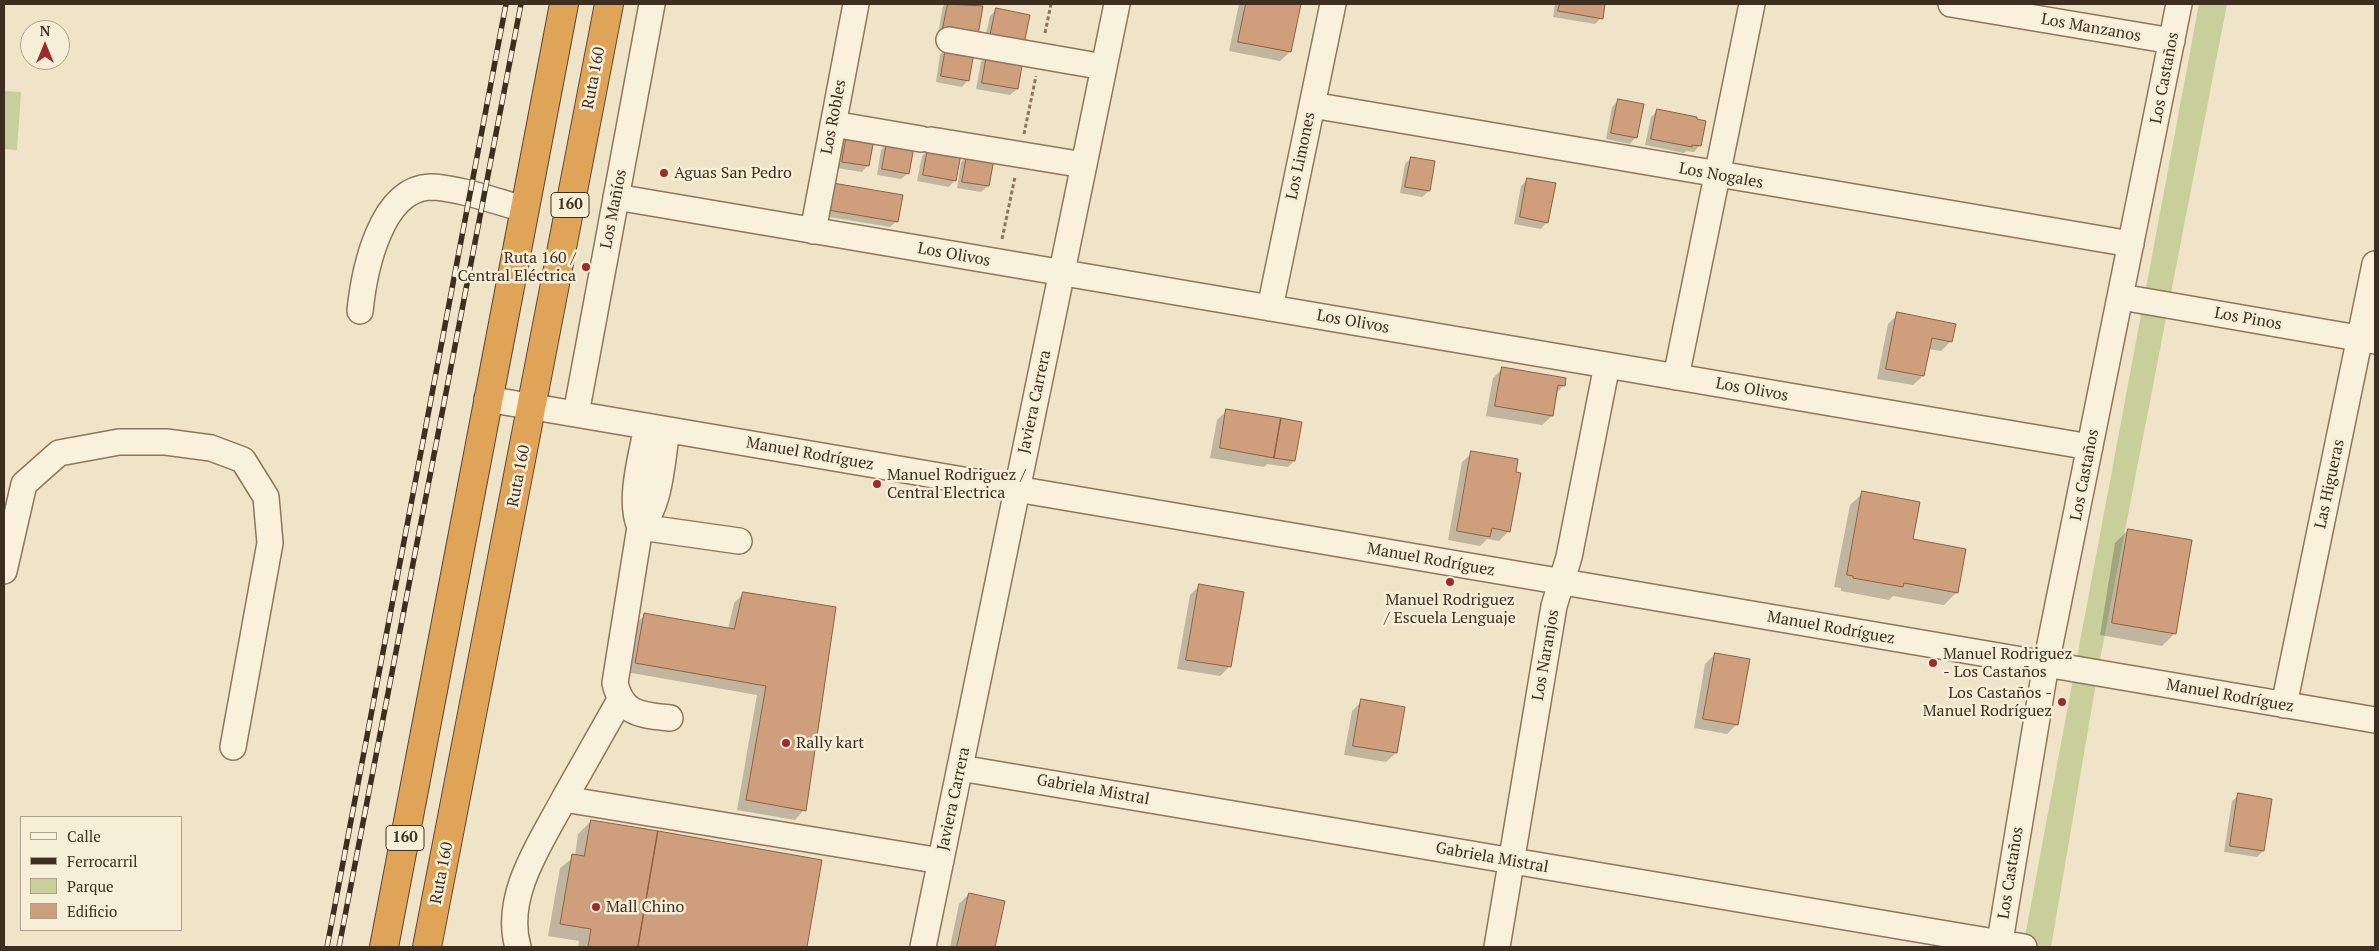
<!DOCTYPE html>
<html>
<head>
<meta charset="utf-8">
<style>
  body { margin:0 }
  #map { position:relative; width:2379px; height:951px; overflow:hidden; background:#f0e4c8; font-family:"PT Serif",serif }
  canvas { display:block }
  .frame { position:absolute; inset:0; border:5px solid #3d2e20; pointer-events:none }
  .legend { position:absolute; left:20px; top:816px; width:162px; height:115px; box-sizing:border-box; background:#f7eed8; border:1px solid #ada18e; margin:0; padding:6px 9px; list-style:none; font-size:15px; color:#3d2e20 }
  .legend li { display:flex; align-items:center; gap:10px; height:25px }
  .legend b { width:25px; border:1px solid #ada18e }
  .north { position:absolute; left:20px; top:20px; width:50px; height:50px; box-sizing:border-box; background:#f7eed8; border:1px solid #ada18e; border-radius:50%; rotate:0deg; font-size:14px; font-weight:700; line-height:20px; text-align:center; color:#3d2e20 }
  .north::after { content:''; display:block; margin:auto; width:18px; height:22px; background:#9e2a2b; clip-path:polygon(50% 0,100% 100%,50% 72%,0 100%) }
</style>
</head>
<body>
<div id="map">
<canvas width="2379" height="951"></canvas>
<div class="frame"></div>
<ul class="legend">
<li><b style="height:6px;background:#faf1dc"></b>Calle</li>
<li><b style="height:6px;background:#3d2e20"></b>Ferrocarril</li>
<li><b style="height:14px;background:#c9cf9b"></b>Parque</li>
<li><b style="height:14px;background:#cf9f7d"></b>Edificio</li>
</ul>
<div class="north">N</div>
</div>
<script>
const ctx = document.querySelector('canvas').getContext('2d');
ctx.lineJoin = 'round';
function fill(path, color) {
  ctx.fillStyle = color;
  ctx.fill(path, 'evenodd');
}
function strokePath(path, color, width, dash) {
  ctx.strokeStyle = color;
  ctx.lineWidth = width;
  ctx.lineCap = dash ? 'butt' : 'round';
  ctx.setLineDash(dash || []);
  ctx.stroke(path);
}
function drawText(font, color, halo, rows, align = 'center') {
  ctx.font = font + ' "PT Serif",serif';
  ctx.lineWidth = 5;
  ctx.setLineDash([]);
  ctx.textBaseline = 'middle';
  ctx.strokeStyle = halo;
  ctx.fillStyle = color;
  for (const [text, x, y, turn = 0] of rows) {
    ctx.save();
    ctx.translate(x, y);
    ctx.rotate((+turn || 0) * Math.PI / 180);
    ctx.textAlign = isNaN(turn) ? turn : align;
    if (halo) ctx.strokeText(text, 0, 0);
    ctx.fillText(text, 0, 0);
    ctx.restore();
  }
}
fill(new Path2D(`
  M 2199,4 L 2227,4 L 2101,654 L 2051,947 L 2023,947 Z
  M 4,91 L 21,92 L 17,150 L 4,149 Z`), '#c9cf9b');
fill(new Path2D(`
  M 946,4 L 982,7 L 970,40 L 938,34 L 943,6 Z
  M 1239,4 L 1299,4 L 1290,52 L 1280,61 L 1229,51 Z
  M 1555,4 L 1604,4 L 1601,18 L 1595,24 L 1553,17 Z
  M 996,10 L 1029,16 L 984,43 L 990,16 Z
  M 947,48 L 968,80 L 962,87 L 936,82 L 940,55 Z
  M 987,55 L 1017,89 L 1010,95 L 976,89 L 981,62 Z
  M 1619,100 L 1636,137 L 1630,144 L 1606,139 L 1612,107 Z
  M 1657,111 L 1700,145 L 1694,152 L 1686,151 L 1684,153 L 1645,145 L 1651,117 Z
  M 847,136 L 868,165 L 862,172 L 837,168 L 841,142 Z
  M 887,143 L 908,173 L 901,179 L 877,175 L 881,150 Z
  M 928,150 L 955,180 L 949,187 L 917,181 L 922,156 Z
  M 968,156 L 988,186 L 981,192 L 957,188 L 961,162 Z
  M 1411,158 L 1434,162 L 1429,191 L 1422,197 L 1400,193 L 1405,164 Z
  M 1528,179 L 1547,222 L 1541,229 L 1514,224 L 1521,186 Z
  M 821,189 L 897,221 L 890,227 L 817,215 Z
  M 1898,314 L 1951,341 L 1941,351 L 1928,349 L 1923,376 L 1913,385 L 1877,379 L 1888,324 Z
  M 1503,368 L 1565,379 L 1563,386 L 1556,394 L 1552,416 L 1542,425 L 1486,416 L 1493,378 Z
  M 1227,410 L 1294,461 L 1288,467 L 1267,464 L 1264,467 L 1210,458 L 1217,420 Z
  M 1472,453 L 1509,531 L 1499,541 L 1487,539 L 1480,546 L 1448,540 L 1462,462 Z
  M 1863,493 L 1911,540 L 1957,592 L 1944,605 L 1893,596 L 1889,600 L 1841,591 L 1841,588 L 1834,587 L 1850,505 Z
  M 2128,530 L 2175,633 L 2162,646 L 2100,635 L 2115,543 Z
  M 1200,585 L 1229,667 L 1220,676 L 1177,669 L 1190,595 Z
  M 744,593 L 804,810 L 795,820 L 737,810 L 757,695 L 626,672 L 635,624 L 645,615 L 728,629 L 734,603 Z
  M 1715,654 L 1737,724 L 1727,734 L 1694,728 L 1705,664 Z
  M 1362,701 L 1396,753 L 1386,762 L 1344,755 L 1352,711 Z
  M 2239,795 L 2271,800 L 2263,851 L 2257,857 L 2224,852 L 2232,801 Z
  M 591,821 L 820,861 L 806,947 L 578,947 L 579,941 L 548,936 L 560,868 L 575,856 L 578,834 Z
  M 969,894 L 1004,902 L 994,947 L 950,947 L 959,904 Z`), '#0003');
const building = new Path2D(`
  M 948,4 L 983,6 L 978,35 L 943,28 Z
  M 1246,4 L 1301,4 L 1291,52 L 1238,42 Z
  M 1560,4 L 1605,4 L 1603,19 L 1558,11 Z
  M 996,8 L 1030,15 L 1024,44 L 990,37 Z
  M 946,47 L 974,52 L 969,81 L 941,76 Z
  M 987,54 L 1023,60 L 1018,89 L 982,83 Z
  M 1618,99 L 1644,104 L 1637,138 L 1611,133 Z
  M 1657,109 L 1697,117 L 1697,119 L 1706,121 L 1701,146 L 1692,145 L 1692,147 L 1651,139 Z
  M 847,134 L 874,139 L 869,166 L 842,162 Z
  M 887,142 L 914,147 L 909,174 L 882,169 Z
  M 928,148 L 961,154 L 956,181 L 923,175 Z
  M 967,155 L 994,159 L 989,186 L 962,182 Z
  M 1411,157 L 1435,161 L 1430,191 L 1405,187 Z
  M 1527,178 L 1556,183 L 1548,223 L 1520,217 Z
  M 827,182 L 903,195 L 898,222 L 822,209 Z
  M 1897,312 L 1956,324 L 1952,342 L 1932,338 L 1924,376 L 1886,369 Z
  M 1502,367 L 1566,378 L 1565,386 L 1558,385 L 1553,416 L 1495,406 Z
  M 1226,409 L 1281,418 L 1274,458 L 1220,448 Z
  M 1281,418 L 1302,422 L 1295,461 L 1274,458 Z
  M 1471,451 L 1518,459 L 1516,472 L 1521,473 L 1510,532 L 1492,528 L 1490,537 L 1457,531 Z
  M 1862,491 L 1920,502 L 1913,539 L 1966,549 L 1958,593 L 1904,583 L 1903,587 L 1853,578 L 1853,576 L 1847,575 Z
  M 2128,529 L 2192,540 L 2176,634 L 2112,623 Z
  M 1199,584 L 1244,592 L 1231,667 L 1186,660 Z
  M 743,592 L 836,607 L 806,811 L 746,800 L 766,686 L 635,663 L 644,613 L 734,629 Z
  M 1715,653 L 1750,659 L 1738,725 L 1703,719 Z
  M 1361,699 L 1405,707 L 1397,753 L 1353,746 Z
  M 2238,793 L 2272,799 L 2264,851 L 2230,846 Z
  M 591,820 L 658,831 L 638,947 L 588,947 L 591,929 L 560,924 L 572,854 L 584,856 Z
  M 658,831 L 822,860 L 807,947 L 638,947 Z
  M 969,893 L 1005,901 L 995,947 L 957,947 Z`);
fill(building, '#cf9f7d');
strokePath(building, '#8d5f41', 1);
const minor = new Path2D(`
  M 1951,4 L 2172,41
  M 949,40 L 1104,67
  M 1312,105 L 2131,244
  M 833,124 L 921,139
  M 931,140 L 1084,165
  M 616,197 L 2090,447
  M 813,231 L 856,4
  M 2121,297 L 2375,341
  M 1270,308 L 1333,4
  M 360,311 C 364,272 380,189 430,187 C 456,187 498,202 524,209
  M 1676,377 L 1752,4
  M 487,399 L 2375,720
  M 576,414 L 652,4
  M 647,426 C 642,455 628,500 640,527 L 615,683 C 622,715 642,715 670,718
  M 640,527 C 661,506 662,459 667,430
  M 640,527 L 739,541
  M 4,571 L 24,484 L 59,453 L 119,442 L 166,442 L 211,448 L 243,460 L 266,497 L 270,543 L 233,747
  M 2284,705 L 2375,264
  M 960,768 L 2024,947
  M 564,799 L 620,700
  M 518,947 C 503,896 541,842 564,799 L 941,861
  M 923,947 L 1117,4
  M 1497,947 L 1554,606 L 1569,557 L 1607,365
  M 1999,947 L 2046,664 L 2179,4`);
const highway = new Path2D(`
  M 384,947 L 564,4
  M 427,947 L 609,4`);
strokePath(minor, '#8d765c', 28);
strokePath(highway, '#5b4430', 30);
strokePath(new Path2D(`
  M 1045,33 L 1051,4
  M 1024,134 L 1036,76
  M 1002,239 L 1015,177`), '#8d765c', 3, [4, 2.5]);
strokePath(minor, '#faf1dc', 25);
strokePath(highway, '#e0a458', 28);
const rail = new Path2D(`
  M 327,947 L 506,4
  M 339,947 L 521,4`);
strokePath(rail, '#3d2e20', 5.5);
strokePath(rail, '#f7eed8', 4, [11]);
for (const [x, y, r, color] of [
  [664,173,5,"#9e2a2b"],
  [586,267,5,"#9e2a2b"],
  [877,484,5,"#9e2a2b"],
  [1450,582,5,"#9e2a2b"],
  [1933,663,5,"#9e2a2b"],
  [2062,702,5,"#9e2a2b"],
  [786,743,5,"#9e2a2b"],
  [596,907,5,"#9e2a2b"]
]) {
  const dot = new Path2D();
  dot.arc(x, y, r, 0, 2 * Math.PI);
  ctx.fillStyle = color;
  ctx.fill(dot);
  strokePath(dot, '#f7eed8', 2);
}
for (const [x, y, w] of [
  [570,205,38],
  [405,838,38]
]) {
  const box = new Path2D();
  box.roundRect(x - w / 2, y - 12.5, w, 25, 4);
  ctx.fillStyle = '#f7eed8';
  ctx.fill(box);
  strokePath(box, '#3d2e20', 1);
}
drawText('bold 15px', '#3d2e20', null, [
  ["160",570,205],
  ["160",405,838]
]);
drawText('16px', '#3d2e20', '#f7eed8', [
  ["Los Manzanos",2091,28,10],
  ["Ruta 160",594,78,-79],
  ["Los Castaños",2165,78,-79],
  ["Los Robles",834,117,-79],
  ["Los Limones",1301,156,-78],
  ["Los Nogales",1721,176,10],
  ["Los Mañíos",614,209,-79],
  ["Los Olivos",954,255,10],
  ["Los Pinos",2248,319,10],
  ["Los Olivos",1353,322,10],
  ["Los Olivos",1752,390,10],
  ["Javiera Carrera",1035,402,-78],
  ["Manuel Rodríguez",810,454,10],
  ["Los Castaños",2085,475,-79],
  ["Ruta 160",519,476,-79],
  ["Las Higueras",2330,484,-78],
  ["Manuel Rodríguez",1431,560,10],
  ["Manuel Rodríguez",1831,628,10],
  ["Los Naranjos",1546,655,-80],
  ["Manuel Rodríguez",2230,696,10],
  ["Gabriela Mistral",1093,790,10],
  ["Javiera Carrera",954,799,-78],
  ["Gabriela Mistral",1492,858,10],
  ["Ruta 160",442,873,-79],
  ["Los Castaños",2011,873,-81]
]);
drawText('16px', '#3d2e20', '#f7eed8', [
  ["Aguas San Pedro",674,173],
  ["Ruta 160 /",576,258,"right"],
  ["Central Eléctrica",576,276,"right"],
  ["Manuel Rodriguez /",887,475],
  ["Central Electrica",887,493],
  ["Manuel Rodriguez",1450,600,"center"],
  ["/ Escuela Lenguaje",1450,618,"center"],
  ["Manuel Rodriguez",1943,654],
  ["- Los Castaños",1943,672],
  ["Los Castaños -",2052,693,"right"],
  ["Manuel Rodríguez",2052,711,"right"],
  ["Rally kart",796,743],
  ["Mall Chino",606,907]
], 'left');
</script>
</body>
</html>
